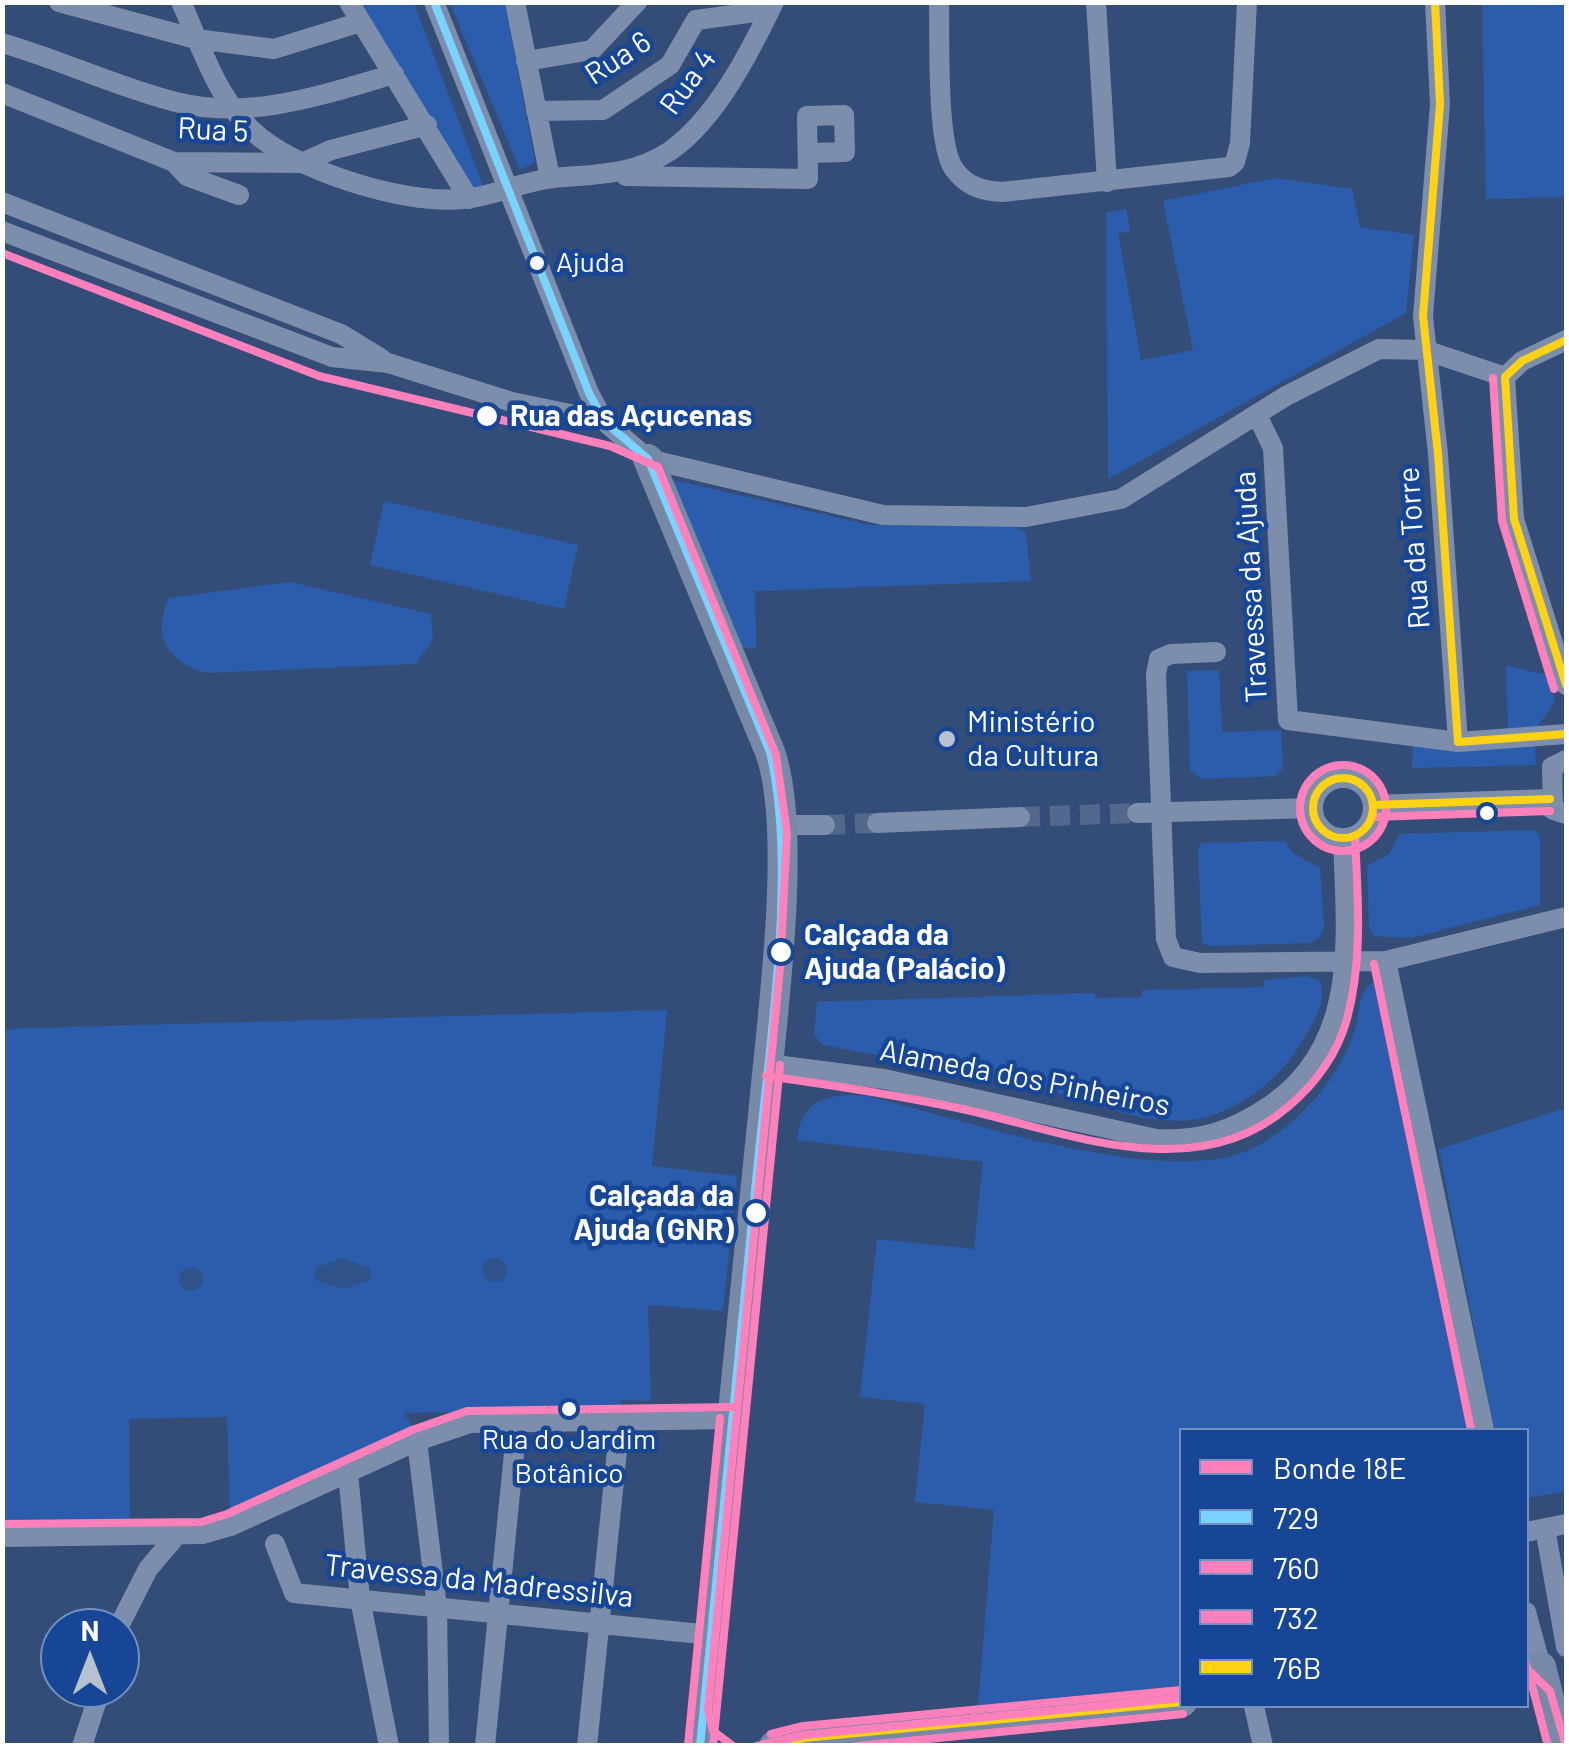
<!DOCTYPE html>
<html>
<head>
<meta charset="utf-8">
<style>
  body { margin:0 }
  #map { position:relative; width:1569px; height:1748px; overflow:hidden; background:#334d78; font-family:Barlow,sans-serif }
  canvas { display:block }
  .frame { position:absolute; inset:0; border:5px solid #fff; pointer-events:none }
  .legend { position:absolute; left:1179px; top:1428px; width:350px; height:280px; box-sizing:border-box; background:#164695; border:2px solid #7390bf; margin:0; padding:12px 18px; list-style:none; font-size:30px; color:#fff }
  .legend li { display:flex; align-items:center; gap:20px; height:50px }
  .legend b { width:50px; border:2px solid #7390bf }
  .north { position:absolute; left:40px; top:1608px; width:100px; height:100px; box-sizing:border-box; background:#164695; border:2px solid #7390bf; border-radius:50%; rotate:0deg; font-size:28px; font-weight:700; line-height:40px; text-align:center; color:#fff }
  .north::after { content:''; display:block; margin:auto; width:35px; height:45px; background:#b8c1d0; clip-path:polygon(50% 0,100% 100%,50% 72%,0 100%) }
</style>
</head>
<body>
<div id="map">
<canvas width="1569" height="1748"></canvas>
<div class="frame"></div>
<ul class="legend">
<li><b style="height:12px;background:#ff80bb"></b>Bonde 18E</li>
<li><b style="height:12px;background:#7ad2fe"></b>729</li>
<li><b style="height:12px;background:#ff80bb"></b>760</li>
<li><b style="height:12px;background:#ff80bb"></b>732</li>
<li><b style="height:12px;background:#ffd214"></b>76B</li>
</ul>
<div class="north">N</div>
</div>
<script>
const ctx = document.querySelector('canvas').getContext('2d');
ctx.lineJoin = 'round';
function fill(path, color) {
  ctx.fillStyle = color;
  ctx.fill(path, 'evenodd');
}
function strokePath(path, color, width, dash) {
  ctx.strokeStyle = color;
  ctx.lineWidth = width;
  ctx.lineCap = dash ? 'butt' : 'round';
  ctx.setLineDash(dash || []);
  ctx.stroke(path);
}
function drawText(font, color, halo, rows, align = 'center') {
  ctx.font = font + ' Barlow,sans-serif';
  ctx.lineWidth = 9;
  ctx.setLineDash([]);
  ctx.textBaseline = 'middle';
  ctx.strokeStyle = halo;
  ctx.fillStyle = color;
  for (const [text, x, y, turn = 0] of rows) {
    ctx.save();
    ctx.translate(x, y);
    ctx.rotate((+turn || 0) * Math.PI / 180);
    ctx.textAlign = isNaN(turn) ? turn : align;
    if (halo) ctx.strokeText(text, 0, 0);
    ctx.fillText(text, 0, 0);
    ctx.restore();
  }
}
fill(new Path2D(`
  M 356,3 L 414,3 L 485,191 L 472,189 Z
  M 450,3 L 505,3 L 535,162 L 520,170 Z
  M 1482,3 L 1566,3 L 1566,197 L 1486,199 Z
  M 1275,178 L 1352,189 L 1360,227 L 1414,235 L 1406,313 L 1108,479 L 1106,213 L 1126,209 L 1130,231 L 1118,234 L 1141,360 L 1193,350 L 1163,201 Z
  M 669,479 L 870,525 L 1015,526 L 1026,533 L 1031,581 L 755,591 L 756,648 L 738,648 Z
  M 384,501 L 578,545 L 564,609 L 370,565 Z
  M 290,582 L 431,614 L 433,639 L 416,664 L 205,673 C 168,661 151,637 169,598 Z
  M 1506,665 L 1549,676 L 1555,702 L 1537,727 L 1508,730 Z
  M 1219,670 L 1222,732 L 1281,730 L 1283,769 L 1275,776 L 1201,779 L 1190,770 L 1187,671 Z
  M 1535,742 L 1536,765 L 1412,768 L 1413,746 Z
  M 1533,830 L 1540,836 L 1540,905 L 1411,938 L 1374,936 L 1369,928 L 1367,866 L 1389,854 L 1400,834 Z
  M 1285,841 L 1293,853 L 1320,868 L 1324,928 L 1320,937 L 1310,943 L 1210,946 L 1202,943 L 1198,848 L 1202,843 Z
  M 1306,976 L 1319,980 C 1329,1002 1312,1025 1301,1043 C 1280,1080 1234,1115 1191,1120 C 1139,1125 1083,1099 1034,1086 C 964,1068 893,1059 823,1045 L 814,1035 L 817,1002 L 1095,993 L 1095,998 L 1142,997 L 1142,990 L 1264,987 L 1264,980 Z
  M 1374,982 L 1467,1430 L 1182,1430 L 1181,1686 L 978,1706 L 994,1510 L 915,1502 L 925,1404 L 860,1397 L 877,1239 L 974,1249 L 983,1162 L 797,1140 C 801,1098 830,1093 867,1096 C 961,1119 1158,1187 1247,1151 C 1272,1140 1295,1121 1313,1101 C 1333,1079 1350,1050 1357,1022 C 1360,1007 1360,989 1374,982 Z
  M 667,1010 L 652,1166 L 737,1176 L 723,1311 L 648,1305 L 651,1401 L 621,1400 L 621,1409 L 403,1413 L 414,1427 L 230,1511 L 227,1417 L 129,1419 L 130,1520 L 3,1523 L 3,1029 Z
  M 1566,1108 L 1566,1491 L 1527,1498 L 1526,1430 L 1494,1430 L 1439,1149 Z`), '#2b5dac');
fill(new Path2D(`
  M 343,1258 L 370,1268 L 371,1280 L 343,1289 L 315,1280 L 315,1268 Z
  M483 1270a12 12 0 1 1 24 0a12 12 0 1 1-24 0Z
  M179 1279a12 12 0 1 1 24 0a12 12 0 1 1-24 0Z`), '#2f528b');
strokePath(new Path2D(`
  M 1020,817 L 1137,813
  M 825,825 L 877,823`), '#52688c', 20, [20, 10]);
strokePath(new Path2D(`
  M 59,2 L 196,39 L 274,49 L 361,22
  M 181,2 C 203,50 219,106 262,139 C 309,175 413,207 471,198 C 499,194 525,181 553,178 C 595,174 632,176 670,151 C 716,119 750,52 774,2
  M 349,2 L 469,199
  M 434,2 L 589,393 L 604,421 L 648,459 L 883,515 L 1026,517 L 1121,499 L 1286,396 L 1379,349 L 1425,350 L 1505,377
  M 515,2 L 550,178
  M 939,2 C 940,38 936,144 954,169 C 966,186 982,191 1002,192 L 1229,167 L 1235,162 L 1240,143 L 1247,2
  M 1096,2 L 1107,182
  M 1435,2 L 1440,104 L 1423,316 L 1438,454 L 1458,742
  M 2,43 C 61,60 117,87 176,102 C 249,121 325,94 394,74
  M 526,61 L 592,50 L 637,2
  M 2,93 L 174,162 L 302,163 L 331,150 L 427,125
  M 536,111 L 603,110 L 670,65 L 696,20 L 770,10
  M 174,162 L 187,176 L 239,195
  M 626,176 L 808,179 L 807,116 L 844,115 L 845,152 L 808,153
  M 2,202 L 341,334 L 382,359
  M 2,231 L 332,357 L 388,363 L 512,402 L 604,421
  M 1505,377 L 1514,519 L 1566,685
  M 1505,377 L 1522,361 L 1566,340
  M 1257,415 L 1273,448 L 1288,720 L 1458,742 L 1566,734
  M 1216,652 L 1171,654 L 1159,659 L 1156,674 L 1166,939 L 1173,957 L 1200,963 L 1386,961 L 1566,917
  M 1566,760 L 1552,767 L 1553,810 L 1566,814
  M1313 808a30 30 0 1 1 60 0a30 30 0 1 1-60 0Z
  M 1373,805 L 1550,799
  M 1137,813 L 1312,808
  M 877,823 L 1020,817
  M 780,825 L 825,825
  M 1386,961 L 1484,1430
  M 768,1064 L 884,1079 L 1156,1139 C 1202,1141 1232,1131 1271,1105 C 1361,1043 1346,935 1343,838
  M 417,1441 L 437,1607 L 439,1746
  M 348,1473 L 360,1599 L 389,1746
  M 1545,1528 L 1566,1647
  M 1526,1532 L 1566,1524
  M 2,1537 L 203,1534 L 231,1526 L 417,1441 L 470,1423 L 732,1419
  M 275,1544 L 294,1593 L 711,1635
  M 1526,1612 L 1541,1667
  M 118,1628 L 148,1569 L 176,1536
  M 1254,1706 L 1263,1746
  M 82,1746 L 101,1688
  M 485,1746 L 517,1423
  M 587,1746 L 620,1421`), '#7c8eab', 20);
strokePath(new Path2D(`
  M 648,459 L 770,752 C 798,831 772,1017 764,1105 C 743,1319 720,1532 700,1746
  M 1526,1668 L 1541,1667 L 1561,1746
  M 774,1746 L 804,1738 L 1182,1702`), '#7789a7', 30);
strokePath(new Path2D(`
  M 434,2 L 589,393 L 604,421 L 648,459 L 770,752 C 797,865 771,1034 759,1151 C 739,1349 720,1547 700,1746`), '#7ad2fe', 8);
strokePath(new Path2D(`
  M 1493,378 L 1502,521 L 1554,689
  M1300 808a43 43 0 1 1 86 0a43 43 0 1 1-86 0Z
  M 1373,817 L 1550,811
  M 1374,964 L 1471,1430
  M 766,1076 C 832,1085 897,1095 962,1109 C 1067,1132 1195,1188 1289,1106 C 1316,1083 1337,1055 1347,1019 C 1363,960 1358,898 1355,838
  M 1526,1663 L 1548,1746
  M 713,1746 L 780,1065
  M 857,1746 L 1183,1714`), '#ff80bb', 8);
strokePath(new Path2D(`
  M 2,1524 L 201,1522 L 227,1514 L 412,1430 L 467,1411 L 732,1407
  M 771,1734 L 803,1726 L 1181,1690
  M 688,1745 L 720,1418`), '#ff80bb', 8);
strokePath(new Path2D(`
  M 1435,2 L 1440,104 L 1423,316 L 1438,454 L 1458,742 L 1566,734
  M 1566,340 L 1522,361 L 1505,377 L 1514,519 L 1566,685
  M1313 808a30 30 0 1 1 60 0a30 30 0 1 1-60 0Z
  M 1373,805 L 1550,799
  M 776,1746 L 804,1738 L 1182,1702`), '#ffd214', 8);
strokePath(new Path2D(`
  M 2,253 L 319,376 L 610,446 L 658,467 L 776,755 L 787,833 L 780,967 L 708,1710 L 713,1731 L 733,1746
  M 1526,1668 L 1550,1691 L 1566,1746
  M 757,1746 L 804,1735 L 1182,1698`), '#ff80bb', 8);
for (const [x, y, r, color] of [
  [537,263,9,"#fff"],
  [487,416,12,"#fff"],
  [947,739,10,"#b8c1d0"],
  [1487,813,9,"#fff"],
  [781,952,12,"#fff"],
  [756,1213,12,"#fff"],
  [569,1409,9,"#fff"]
]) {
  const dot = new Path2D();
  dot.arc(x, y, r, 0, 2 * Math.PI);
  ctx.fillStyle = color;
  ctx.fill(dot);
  strokePath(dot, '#164695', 4);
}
drawText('28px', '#fff', '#164695', [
  ["Ajuda",556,263],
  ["Rua do Jardim",569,1440,"center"],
  ["Botânico",569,1474,"center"]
], 'left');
drawText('30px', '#fff', '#164695', [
  ["Rua 6",618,58,-33],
  ["Rua 4",688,82,-54],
  ["Rua 5",213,130,3],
  ["Rua da Torre",1414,548,-94],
  ["Travessa da Ajuda",1251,587,-93],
  ["Alameda dos Pinheiros",1025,1078,11],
  ["Travessa da Madressilva",479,1581,6]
]);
drawText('bold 30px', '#fff', '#164695', [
  ["Rua das Açucenas",510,416],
  ["Calçada da",804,935],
  ["Ajuda (Palácio)",804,969],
  ["Calçada da",734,1196,"right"],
  ["Ajuda (GNR)",734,1230,"right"]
], 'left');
drawText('30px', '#fff', '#164695', [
  ["Ministério",967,722],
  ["da Cultura",967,756]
], 'left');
</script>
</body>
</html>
